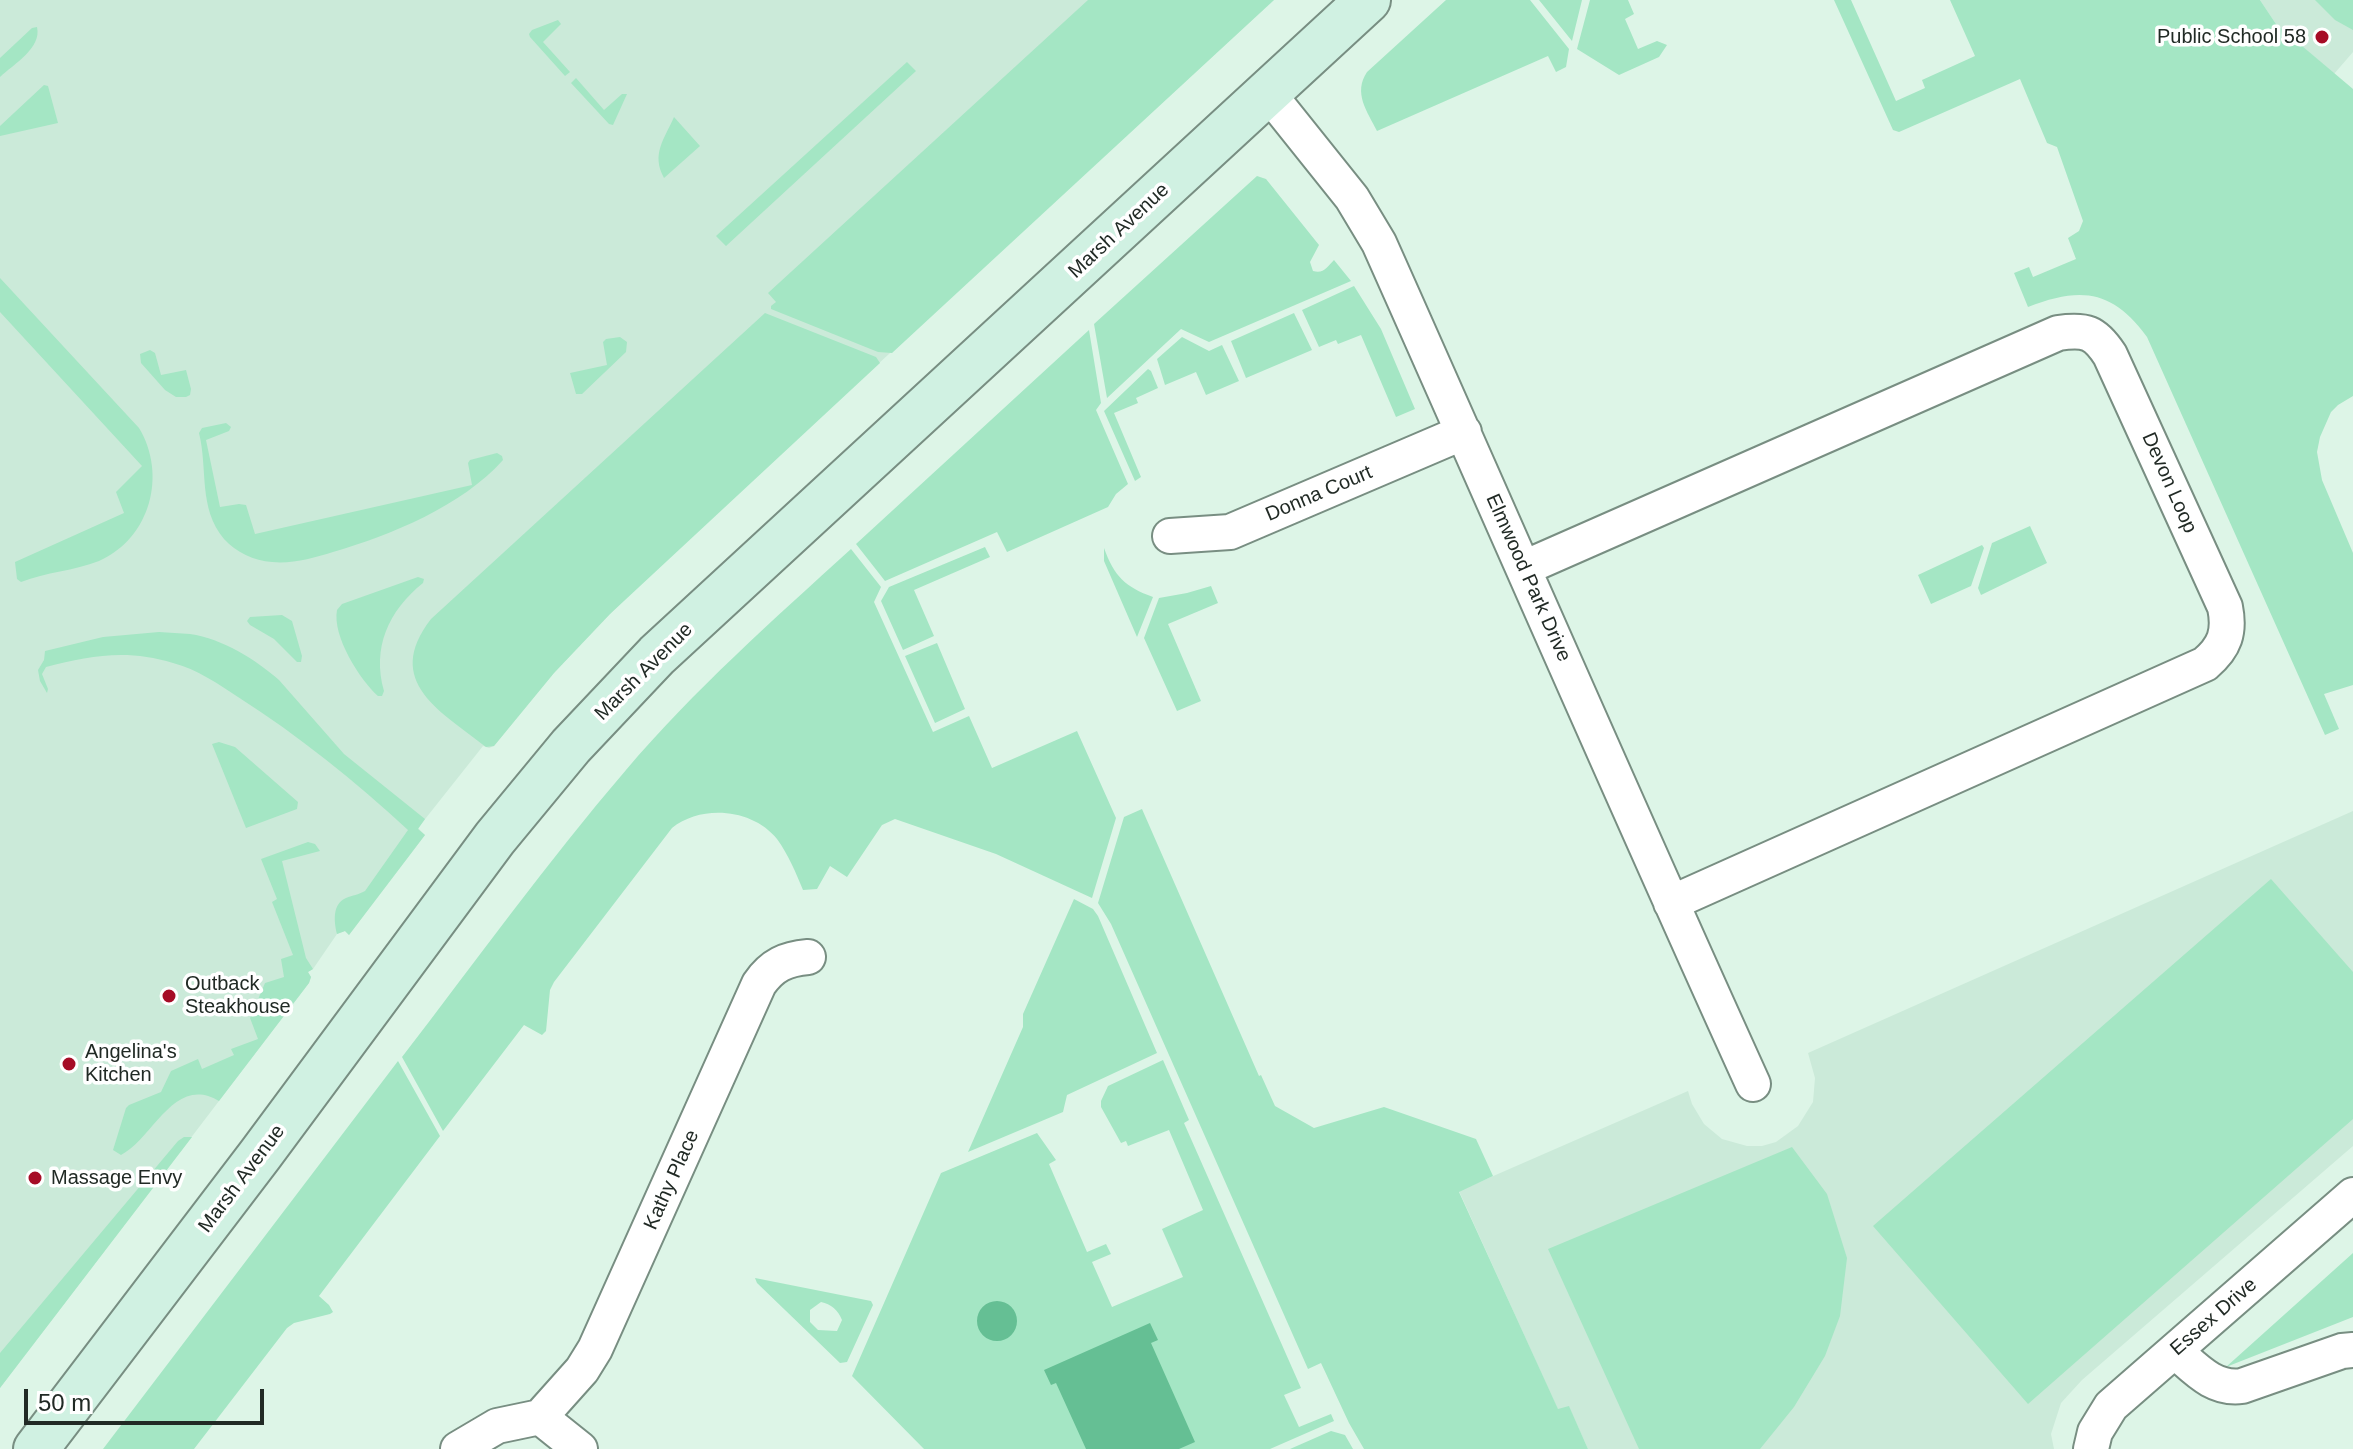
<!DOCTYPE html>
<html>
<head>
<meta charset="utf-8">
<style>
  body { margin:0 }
  #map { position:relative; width:2353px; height:1449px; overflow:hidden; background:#ddf5e7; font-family:Arial,sans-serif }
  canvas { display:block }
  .scale { position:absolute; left:24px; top:1389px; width:240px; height:36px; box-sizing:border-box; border:4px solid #212a25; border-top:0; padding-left:10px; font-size:24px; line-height:28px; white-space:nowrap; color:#212a25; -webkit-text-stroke:6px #fff; paint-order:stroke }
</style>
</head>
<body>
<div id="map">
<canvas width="2353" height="1449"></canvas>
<div class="scale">50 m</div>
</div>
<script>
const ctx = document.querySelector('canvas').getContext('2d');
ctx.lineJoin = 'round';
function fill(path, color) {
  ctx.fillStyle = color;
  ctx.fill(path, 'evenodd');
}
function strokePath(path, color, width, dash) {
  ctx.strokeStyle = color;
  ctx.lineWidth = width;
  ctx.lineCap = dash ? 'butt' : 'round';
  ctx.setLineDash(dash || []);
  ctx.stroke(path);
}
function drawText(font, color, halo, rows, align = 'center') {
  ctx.font = font + ' Arial,sans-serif';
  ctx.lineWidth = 7;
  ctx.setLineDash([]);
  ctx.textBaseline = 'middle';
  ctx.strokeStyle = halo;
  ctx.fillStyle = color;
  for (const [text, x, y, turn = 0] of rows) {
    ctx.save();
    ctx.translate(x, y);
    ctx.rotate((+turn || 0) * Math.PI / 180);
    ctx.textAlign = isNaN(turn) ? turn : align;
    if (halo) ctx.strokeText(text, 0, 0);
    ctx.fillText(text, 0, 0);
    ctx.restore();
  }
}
fill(new Path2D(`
  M 0,0 L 1274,0 L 666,559 L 610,614 L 554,673 L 494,746 L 489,748 L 483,746 L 418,828 L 425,835 L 349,935 L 345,931 L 337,934 L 313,969 L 308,972 L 311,977 L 309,983 L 0,1388 Z
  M 2260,0 L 2353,0 L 2353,52 L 2334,74 L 2276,24 Z
  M 2353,811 L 2353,1146 L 2082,1380 L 2061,1403 L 2051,1434 L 2054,1449 L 1588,1449 L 1569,1407 L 1558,1410 L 1459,1191 L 1688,1091 L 1692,1104 L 1704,1124 L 1722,1139 L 1747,1146 L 1762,1146 L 1776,1142 L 1798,1126 L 1813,1102 L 1815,1078 L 1808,1053 Z`), '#cbead9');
fill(new Path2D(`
  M 1088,0 L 1274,0 L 892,353 L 878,352 L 771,309 L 771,306 L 776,302 L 768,293 Z
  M 1446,0 L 1530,0 L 1569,49 L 1566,67 L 1556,72 L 1548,56 L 1377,131 C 1367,111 1353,93 1367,72 Z
  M 1539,0 L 1582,0 L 1572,41 Z
  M 1590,0 L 1628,0 L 1634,14 L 1625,19 L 1638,49 L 1657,41 L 1667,45 L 1659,57 L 1619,75 L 1577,49 Z
  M 1834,0 L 1851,0 L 1896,101 L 1925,88 L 1922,80 L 1975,56 L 1950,0 L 2260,0 L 2276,24 L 2353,89 L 2353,396 L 2338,405 L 2331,412 L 2320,437 L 2317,452 L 2322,480 L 2353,553 L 2353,685 L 2324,694 L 2339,729 L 2325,735 L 2147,337 C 2112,289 2080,287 2028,307 L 2014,273 L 2029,267 L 2033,277 L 2076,259 L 2068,238 L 2079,231 L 2083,221 L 2057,147 L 2047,143 L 2020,79 L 1899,132 L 1893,130 Z
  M 2315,0 L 2353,0 L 2353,30 L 2335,20 Z
  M 558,20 L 561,24 L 543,42 L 570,72 L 565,76 L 530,37 L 529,34 L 532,30 Z
  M 37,27 C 42,48 14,64 0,77 L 0,58 L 32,28 Z
  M 907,62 L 916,71 L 726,246 L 716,236 Z
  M 576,78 L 604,110 L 622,94 L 627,94 L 613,125 L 609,124 L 571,83 Z
  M 44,85 L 48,86 L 58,123 L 0,136 L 0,126 Z
  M 674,117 L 700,146 L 664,178 C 651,154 664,140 674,117 Z
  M 1257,176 L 1266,179 L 1319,245 L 1310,262 L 1313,271 C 1324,274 1327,267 1334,260 L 1351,281 L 1209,342 L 1181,329 L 1107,398 L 1094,324 Z
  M 0,278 L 139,428 C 167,474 151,538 99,561 C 74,571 46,572 21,582 L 17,579 L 15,562 L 124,513 L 116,492 L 142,466 L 0,312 Z
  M 1354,286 L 1381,329 L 1415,409 L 1396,417 L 1361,335 L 1338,344 L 1336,340 L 1319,347 L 1302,310 Z
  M 765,313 L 876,357 L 880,363 L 610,614 L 554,673 L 494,746 L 486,747 C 442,712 382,682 431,619 Z
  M 1294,313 L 1312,350 L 1246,378 L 1231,341 Z
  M 1089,330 L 1101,403 L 1096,410 L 1128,484 L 1116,494 L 1108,507 L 1007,552 L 997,532 L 885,581 L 856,544 Z
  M 620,337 L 627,342 L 626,352 L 582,394 L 576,394 L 570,373 L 607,365 L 603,342 L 606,339 Z
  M 1182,337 L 1209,351 L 1222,345 L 1239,381 L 1206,395 L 1196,372 L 1165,385 L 1157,359 Z
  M 150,350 L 155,353 L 161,375 L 186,370 L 191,389 L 190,395 L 186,397 L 176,397 L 165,390 L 141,363 L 140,354 Z
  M 1148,369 L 1151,371 L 1158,388 L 1136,398 L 1138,403 L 1114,413 L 1141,477 L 1135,481 L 1104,411 Z
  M 226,423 L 231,427 L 229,431 L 206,440 L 220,507 L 239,504 L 246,505 L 255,534 L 472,485 L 468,463 L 470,460 L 497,453 L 502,456 L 503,460 C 462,506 391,535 333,552 C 314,558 292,564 272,562 C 254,561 236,552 224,539 C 198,508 208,469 199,433 L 202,428 Z
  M 2030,526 L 2047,563 L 1981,595 L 1978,588 L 1992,543 Z
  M 1982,545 L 1984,548 L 1971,586 L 1931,604 L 1918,575 Z
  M 985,547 L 990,557 L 914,590 L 934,636 L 903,650 L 881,601 L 889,587 Z
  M 1104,548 C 1114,576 1125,587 1153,597 L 1137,637 L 1104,561 Z
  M 851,549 L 881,587 L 874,602 L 933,732 L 969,716 L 992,768 L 1077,731 L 1116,818 L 1092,898 L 996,854 L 895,819 L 882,825 L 847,877 L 830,866 L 817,889 L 803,890 C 796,873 788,854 777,839 C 753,809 702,804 672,828 L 554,982 L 550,990 L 546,1031 L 542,1035 L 524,1025 L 443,1131 L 402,1057 C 476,961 547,862 626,770 C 694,690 773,620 851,549 Z
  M 418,577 L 424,579 L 423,583 C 388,611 372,648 384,691 L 382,696 L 378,696 C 360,680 332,636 337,610 L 342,604 Z
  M 1211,586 L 1218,603 L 1168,624 L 1201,701 L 1177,711 L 1144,638 L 1159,598 L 1187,593 Z
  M 282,615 L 292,621 L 302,656 L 301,662 L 297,662 L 274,639 L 250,625 L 247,621 L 250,617 Z
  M 159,632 C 169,633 180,633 190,634 C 223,639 255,659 279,680 L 344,754 L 425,819 L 418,829 L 425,835 L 349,935 L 345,931 L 337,934 C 334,922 332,904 346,898 C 353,895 358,895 365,891 L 408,830 C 356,782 298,735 238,697 C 218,684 197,669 173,663 C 129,649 90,655 46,667 L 42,674 L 48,689 L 47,693 L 40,681 L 38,670 L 44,660 L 45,651 L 103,637 Z
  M 937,643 L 965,709 L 935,723 L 905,656 Z
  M 219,742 L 235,747 L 298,802 L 297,809 L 246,828 L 212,744 Z
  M 1142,809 L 1259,1076 L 1261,1075 L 1275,1106 L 1314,1128 L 1384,1107 L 1476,1139 L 1493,1176 L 1459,1192 L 1558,1409 L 1569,1406 L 1588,1449 L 1364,1449 L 1349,1423 L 1321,1363 L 1308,1369 L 1111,924 L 1098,903 L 1124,817 Z
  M 308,842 L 315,844 L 320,851 L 282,861 L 306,958 L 313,969 L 308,972 L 311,977 L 309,983 L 219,1101 C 174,1074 153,1139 121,1155 L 113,1150 L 126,1108 L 129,1105 L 161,1092 L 171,1071 L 198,1059 L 202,1069 L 234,1055 L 231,1049 L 258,1039 L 250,1018 L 265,983 L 284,977 L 281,959 L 293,955 L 272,902 L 277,899 L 261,859 Z
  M 2271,879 L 2353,972 L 2353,1119 L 2028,1404 L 1873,1226 Z
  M 1074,899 L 1093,909 L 1098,916 L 1157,1053 L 1067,1095 L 1063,1112 L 968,1152 L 1023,1027 L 1023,1014 Z
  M 1163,1060 L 1189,1120 L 1184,1123 L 1301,1388 L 1284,1395 L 1299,1427 L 1331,1414 L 1334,1421 L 1270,1449 L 924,1449 L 852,1376 L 941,1173 L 1037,1133 L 1056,1160 L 1049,1164 L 1087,1252 L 1106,1244 L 1111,1254 L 1092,1262 L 1112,1307 L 1183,1277 L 1162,1229 L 1203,1210 L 1169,1130 L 1128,1146 L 1126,1141 L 1121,1143 L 1101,1107 L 1101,1101 L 1108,1086 Z
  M 398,1061 L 440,1136 L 319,1296 L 329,1305 L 333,1312 L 330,1314 L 294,1323 L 287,1328 L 194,1449 L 103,1449 Z
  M 184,1137 L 192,1137 L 0,1388 L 0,1353 L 178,1141 Z
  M 1792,1147 L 1827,1194 L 1847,1258 L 1840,1316 L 1825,1356 L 1794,1407 L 1760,1449 L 1639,1449 L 1548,1249 Z
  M 2353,1253 L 2353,1317 L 2226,1367 Z
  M 755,1278 L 871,1301 L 873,1305 L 847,1362 L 840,1363 L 757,1283 ZM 821,1302 C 831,1304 838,1310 842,1320 L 837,1331 L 818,1330 L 810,1322 L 810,1310 Z
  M 1331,1431 L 1345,1435 L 1353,1449 L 1290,1449 Z`), '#a4e6c4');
fill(new Path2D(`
  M977 1321a20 20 0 1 1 40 0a20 20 0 1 1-40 0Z
  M 1150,1323 L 1158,1340 L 1151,1343 L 1195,1442 L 1179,1449 L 1086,1449 L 1056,1383 L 1051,1385 L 1044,1370 Z`), '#65bf94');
const street = new Path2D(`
  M 1268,93 L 1352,198 L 1379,243 C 1504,523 1626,805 1753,1084
  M 1170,536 L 1230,532 L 1464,432
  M 1524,568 L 2058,333 C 2086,329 2095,332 2110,355 L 2225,607 C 2230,632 2225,647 2205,664 L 1671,903
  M 2175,1351 C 2195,1368 2213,1390 2242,1386 L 2342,1351 L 2353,1350
  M 540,1417 L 582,1370 L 595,1349 L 759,984 C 772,965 786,959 808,957
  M 458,1449 L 497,1426 L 540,1417 L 580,1449
  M 2091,1449 L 2095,1432 L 2111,1406 L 2353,1195`);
const secondary = new Path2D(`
  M 36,1449 L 260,1155 L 495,838 L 571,746 L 657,655 L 1368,0`);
strokePath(street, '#788e82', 38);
strokePath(secondary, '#788e82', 48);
strokePath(street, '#fff', 34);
strokePath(secondary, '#d0f1e2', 44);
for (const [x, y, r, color] of [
  [2322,37,8,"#a60c26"],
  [169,996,8,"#a60c26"],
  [69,1064,8,"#a60c26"],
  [35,1178,8,"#a60c26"]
]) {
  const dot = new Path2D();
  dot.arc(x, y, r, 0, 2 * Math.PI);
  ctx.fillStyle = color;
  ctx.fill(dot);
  strokePath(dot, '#fff', 3);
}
drawText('20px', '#212a25', '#fff', [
  ["Public School 58",2306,37,"right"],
  ["Outback",185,984],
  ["Steakhouse",185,1007],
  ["Angelina's",85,1052],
  ["Kitchen",85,1075],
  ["Massage Envy",51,1178]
], 'left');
drawText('20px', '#212a25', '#fff', [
  ["Marsh Avenue",1119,231,-43],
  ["Devon Loop",2169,483,66],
  ["Donna Court",1319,494,-23],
  ["Elmwood Park Drive",1528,578,66],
  ["Marsh Avenue",644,672,-45],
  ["Marsh Avenue",242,1179,-53],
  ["Kathy Place",672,1180,-66],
  ["Essex Drive",2214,1317,-41]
]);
</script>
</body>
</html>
